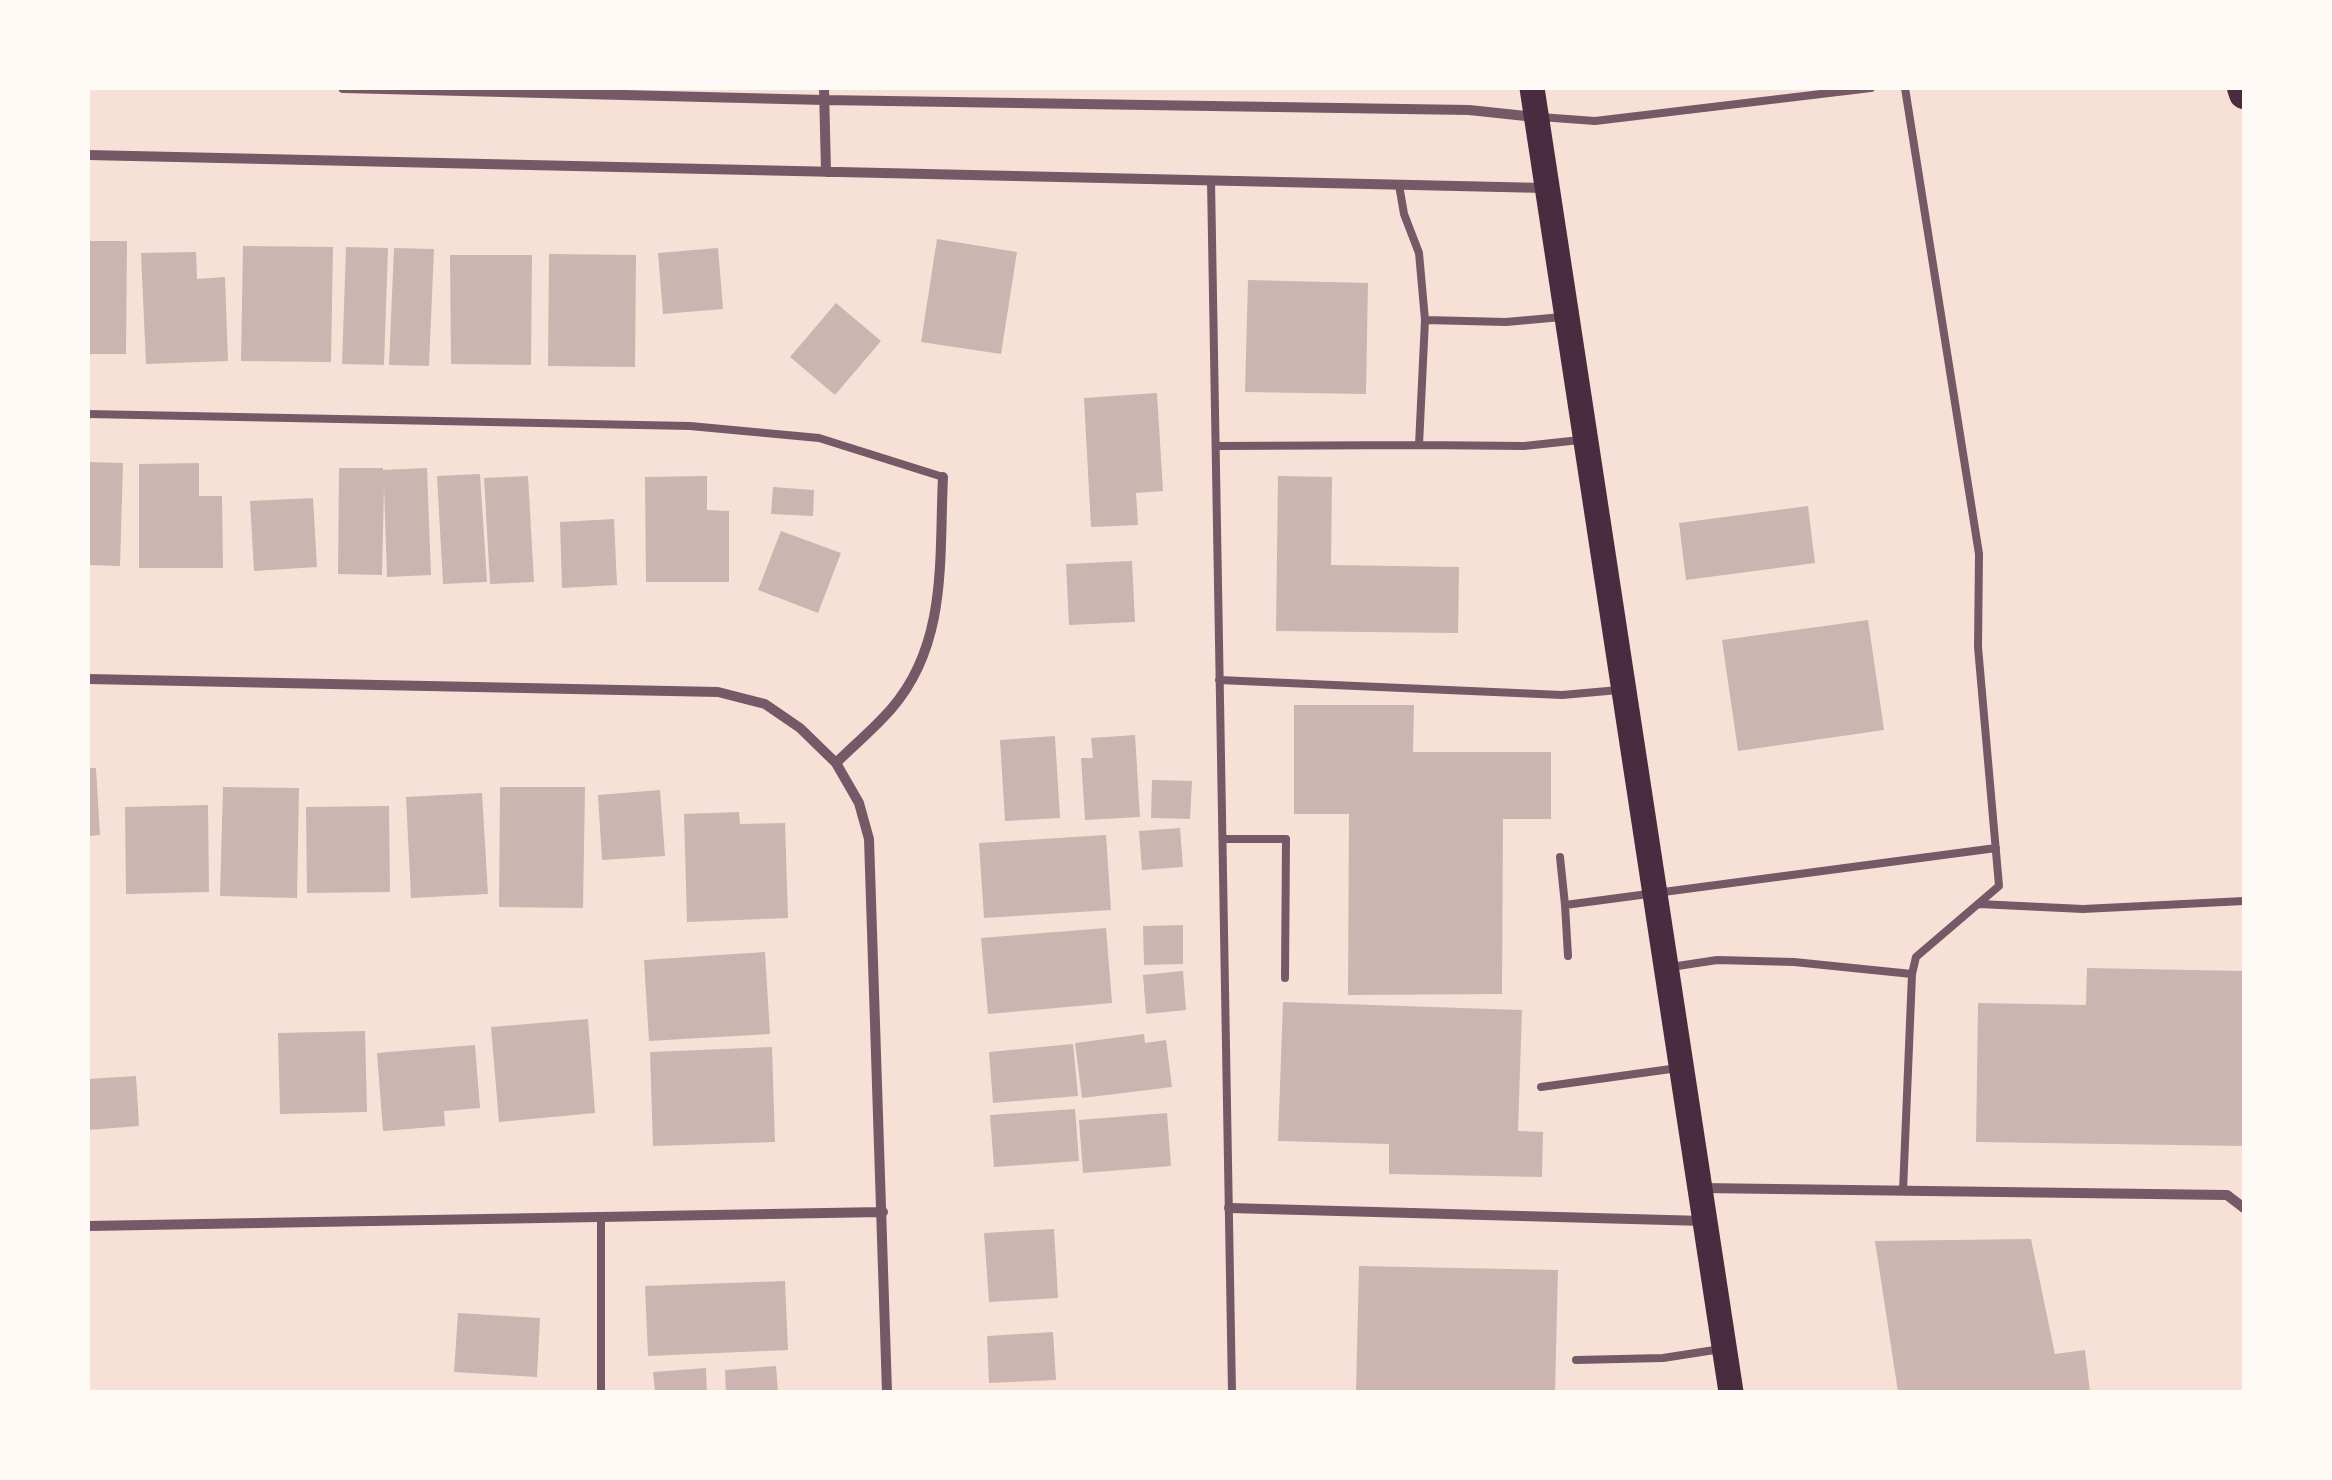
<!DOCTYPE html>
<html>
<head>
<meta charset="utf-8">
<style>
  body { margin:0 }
  #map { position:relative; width:2332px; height:1480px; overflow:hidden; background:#f7e1d7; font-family:"Asap Condensed",sans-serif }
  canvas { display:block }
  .frame { position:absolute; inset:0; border:90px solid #fffaf5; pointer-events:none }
</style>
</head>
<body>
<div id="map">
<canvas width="2332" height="1480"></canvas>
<div class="frame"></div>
</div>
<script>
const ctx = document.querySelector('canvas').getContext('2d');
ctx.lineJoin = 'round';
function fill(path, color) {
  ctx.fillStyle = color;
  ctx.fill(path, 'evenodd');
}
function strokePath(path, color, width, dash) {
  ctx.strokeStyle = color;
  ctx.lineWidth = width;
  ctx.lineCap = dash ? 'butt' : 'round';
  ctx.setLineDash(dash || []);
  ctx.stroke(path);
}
fill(new Path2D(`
  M 937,239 L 1017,252 L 1001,354 L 921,342 Z
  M 88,241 L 127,241 L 126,354 L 88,354 Z
  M 243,246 L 333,247 L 331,362 L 241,361 Z
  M 346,247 L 388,248 L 384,365 L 342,364 Z
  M 394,248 L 434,249 L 429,366 L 389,365 Z
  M 718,248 L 723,309 L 663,314 L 658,253 Z
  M 196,252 L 197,279 L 225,277 L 228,361 L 146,364 L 141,253 Z
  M 549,254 L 636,255 L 635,367 L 548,366 Z
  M 450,255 L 532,255 L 531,365 L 451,364 Z
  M 1248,280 L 1368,283 L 1366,394 L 1245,392 Z
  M 836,303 L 881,341 L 835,395 L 790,357 Z
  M 1157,393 L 1163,491 L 1136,493 L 1138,525 L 1091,527 L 1084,398 Z
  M 88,462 L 123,463 L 120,566 L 88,565 Z
  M 199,463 L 199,496 L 222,496 L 223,568 L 139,568 L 139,464 Z
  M 339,468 L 383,468 L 383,470 L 427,468 L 431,575 L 387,577 L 384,487 L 382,575 L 338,574 Z
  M 480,474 L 487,582 L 443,584 L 437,476 Z
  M 528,476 L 534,582 L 490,584 L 484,478 Z
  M 707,476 L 707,510 L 729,511 L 729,582 L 646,582 L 645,477 Z
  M 1278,476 L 1332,477 L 1331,565 L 1459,567 L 1458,633 L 1276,631 Z
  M 773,487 L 814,490 L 813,516 L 771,514 Z
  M 313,498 L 317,567 L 254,571 L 250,501 Z
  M 1808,506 L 1815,563 L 1686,580 L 1679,523 Z
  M 614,519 L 617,585 L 562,588 L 560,522 Z
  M 781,531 L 841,553 L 818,613 L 758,590 Z
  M 1132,561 L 1135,622 L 1069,625 L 1066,564 Z
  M 1868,620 L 1884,730 L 1738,751 L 1722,640 Z
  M 1294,705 L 1414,705 L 1413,752 L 1551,752 L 1551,819 L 1503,819 L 1502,994 L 1348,995 L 1349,814 L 1294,814 Z
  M 1135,735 L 1140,817 L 1085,820 L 1081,758 L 1093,758 L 1091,738 Z
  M 1055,736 L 1060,818 L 1005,821 L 1000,740 Z
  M 88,768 L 96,768 L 100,835 L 88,836 Z
  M 1152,780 L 1192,781 L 1190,819 L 1151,818 Z
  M 223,787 L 299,788 L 297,898 L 220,896 Z
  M 500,787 L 585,787 L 583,908 L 499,907 Z
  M 660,790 L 665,856 L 602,860 L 598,795 Z
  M 482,793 L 488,894 L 411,898 L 406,797 Z
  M 208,805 L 209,892 L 126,894 L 125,807 Z
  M 389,806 L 390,892 L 307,893 L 306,807 Z
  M 739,812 L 740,824 L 785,823 L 788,918 L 687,922 L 684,814 Z
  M 1180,828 L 1183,867 L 1142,870 L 1139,831 Z
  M 1106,835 L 1111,910 L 984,918 L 979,843 Z
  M 1183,925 L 1183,964 L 1144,965 L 1143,926 Z
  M 1106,928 L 1112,1003 L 988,1014 L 981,938 Z
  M 765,952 L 770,1034 L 649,1041 L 644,960 Z
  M 2087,968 L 2244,971 L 2244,1146 L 1976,1142 L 1978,1003 L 2086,1005 Z
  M 1183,971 L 1186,1010 L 1146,1014 L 1143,975 Z
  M 1283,1002 L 1522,1010 L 1518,1131 L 1543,1132 L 1542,1177 L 1389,1174 L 1389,1144 L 1278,1141 Z
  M 588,1019 L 595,1113 L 499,1122 L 491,1027 Z
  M 365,1031 L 367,1112 L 280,1114 L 278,1033 Z
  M 1144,1034 L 1145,1043 L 1166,1040 L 1172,1087 L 1082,1098 L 1075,1043 Z
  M 1073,1044 L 1078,1096 L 993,1103 L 989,1052 Z
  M 475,1045 L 480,1108 L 444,1111 L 445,1126 L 383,1131 L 377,1053 Z
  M 772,1047 L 775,1142 L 653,1146 L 650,1052 Z
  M 136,1076 L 139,1126 L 88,1130 L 88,1079 Z
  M 1075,1109 L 1079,1161 L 994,1167 L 990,1115 Z
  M 1167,1113 L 1171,1166 L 1083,1173 L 1079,1120 Z
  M 1054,1229 L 1058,1298 L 989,1302 L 984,1233 Z
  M 2031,1239 L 2055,1354 L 2085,1350 L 2090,1392 L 1898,1392 L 1875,1241 Z
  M 1359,1266 L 1558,1270 L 1555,1392 L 1356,1392 Z
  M 785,1281 L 788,1350 L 648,1356 L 645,1286 Z
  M 458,1313 L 540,1318 L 537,1377 L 454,1372 Z
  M 1053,1332 L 1056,1380 L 989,1383 L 987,1336 Z
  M 776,1366 L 778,1392 L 726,1392 L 725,1370 Z
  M 706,1368 L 707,1392 L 655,1392 L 653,1372 Z`), '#ccb4b1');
strokePath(new Path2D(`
  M 1540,117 L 1595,121 L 1871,88
  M 1211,180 L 1232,1392
  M 1399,185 L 1404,214 L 1419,253 L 1425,320 L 1419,445 L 1524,446 L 1580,440
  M 1425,320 L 1506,322 L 1562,317
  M 88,414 L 690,426 L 819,438 L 943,477
  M 1216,446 L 1419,445
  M 1219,680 L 1562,695 L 1619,690
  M 1223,839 L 1286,839 L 1285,978
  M 1560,857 L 1565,905 L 1996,848
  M 1979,904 L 2083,909 L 2244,901
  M 1565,905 L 1568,956
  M 1671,967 L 1717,960 L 1794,962 L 1912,974
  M 1541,1087 L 1678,1068
  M 1903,1191 L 1912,974 L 1916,957 L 1999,886 L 1978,647 L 1979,554 L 1905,88
  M 601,1217 L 601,1392
  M 1576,1360 L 1663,1358 L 1721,1349`), '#755966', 8);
strokePath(new Path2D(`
  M 343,88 L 824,100 L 1469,110 L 1535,117
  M 824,88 L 826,172
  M 88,155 L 1545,188
  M 88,679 L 718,692 L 765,704 L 800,728 L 836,763 L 859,803 L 869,839 L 887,1392
  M 836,763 C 854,745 875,728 892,708 C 948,643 939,558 943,477
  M 1701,1188 L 2227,1195 L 2244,1208
  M 1229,1208 L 1704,1221
  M 88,1226 L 883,1212`), '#755966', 10);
strokePath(new Path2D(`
  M 1532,88 L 1731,1392`), '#4a2c40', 25);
strokePath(new Path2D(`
  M 2242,88 L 2244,94`), '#4a2c40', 30);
</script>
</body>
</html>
